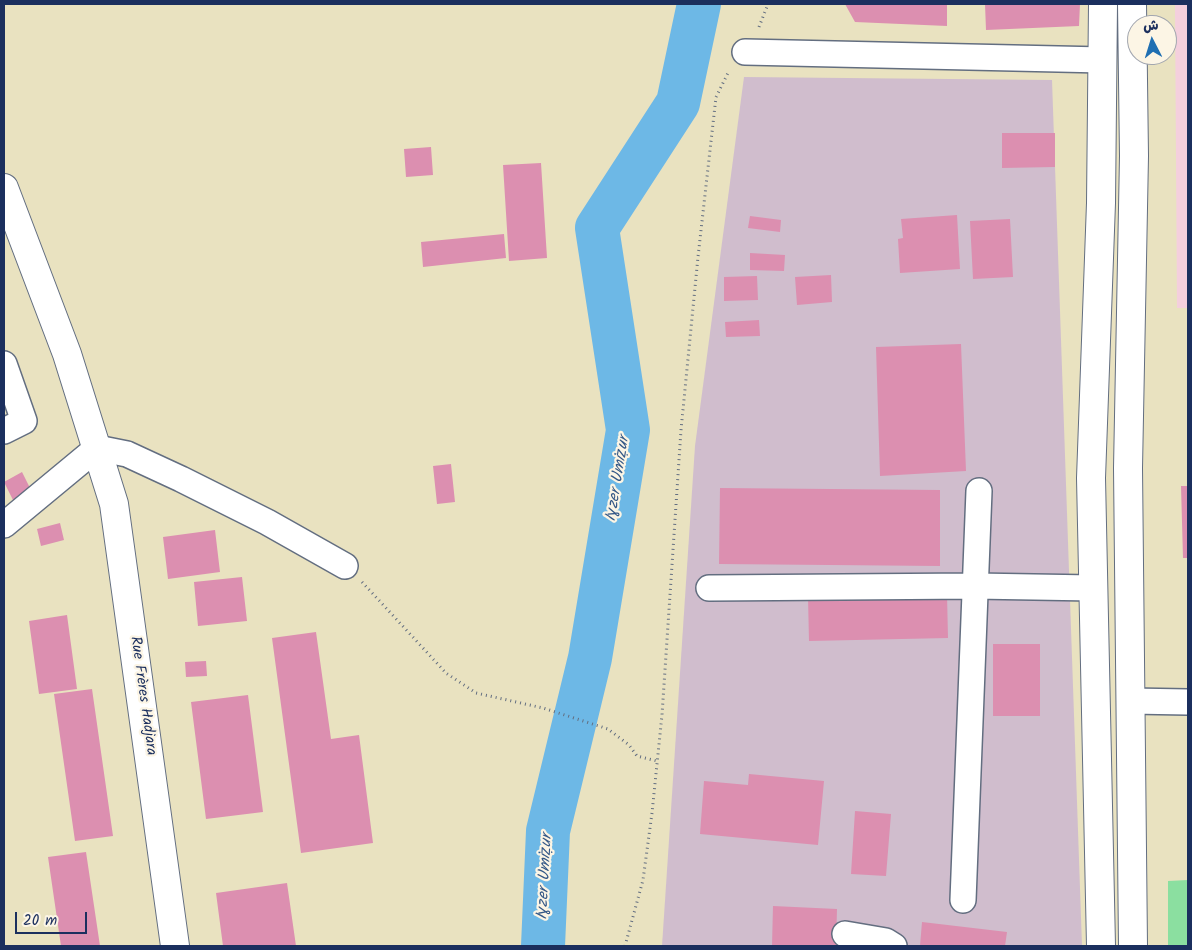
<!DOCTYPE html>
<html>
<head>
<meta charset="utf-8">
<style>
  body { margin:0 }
  #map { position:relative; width:1192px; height:950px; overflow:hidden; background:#e9e2c0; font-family:Kalam,"Playpen Sans Arabic",sans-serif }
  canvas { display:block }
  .frame { position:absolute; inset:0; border:5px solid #1b2f5e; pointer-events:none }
  .north { position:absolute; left:1127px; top:15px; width:50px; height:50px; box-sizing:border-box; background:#fcf5e5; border:1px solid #a2a6af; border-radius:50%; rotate:355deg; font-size:14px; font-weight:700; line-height:20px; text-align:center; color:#1b2f5e }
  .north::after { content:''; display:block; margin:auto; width:18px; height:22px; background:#1f6fb2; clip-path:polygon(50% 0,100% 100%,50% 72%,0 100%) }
  .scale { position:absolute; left:15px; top:912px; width:72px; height:22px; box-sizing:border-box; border:2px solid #1b2f5e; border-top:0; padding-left:6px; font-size:15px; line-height:18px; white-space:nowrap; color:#1b2f5e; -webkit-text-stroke:4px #fcf5e5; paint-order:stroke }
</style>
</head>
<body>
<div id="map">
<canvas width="1192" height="950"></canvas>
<div class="frame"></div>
<div class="north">ش</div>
<div class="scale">20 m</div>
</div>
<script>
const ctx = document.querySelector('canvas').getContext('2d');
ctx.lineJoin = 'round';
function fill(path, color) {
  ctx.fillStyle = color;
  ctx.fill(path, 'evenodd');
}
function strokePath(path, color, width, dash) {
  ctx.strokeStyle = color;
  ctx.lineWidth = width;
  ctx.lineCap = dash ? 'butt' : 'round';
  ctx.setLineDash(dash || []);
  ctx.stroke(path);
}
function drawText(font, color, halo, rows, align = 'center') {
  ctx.font = font + ' Kalam,sans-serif';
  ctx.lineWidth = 4.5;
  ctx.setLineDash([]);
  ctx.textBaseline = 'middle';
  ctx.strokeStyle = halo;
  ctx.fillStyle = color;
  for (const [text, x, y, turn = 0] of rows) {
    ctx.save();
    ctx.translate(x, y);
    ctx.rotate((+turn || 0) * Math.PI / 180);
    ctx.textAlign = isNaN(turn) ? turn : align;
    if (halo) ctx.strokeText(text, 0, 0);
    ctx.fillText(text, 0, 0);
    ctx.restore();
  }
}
fill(new Path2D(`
  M 1175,4 L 1188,4 L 1188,308 L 1177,308 Z`), '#f4cfdd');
fill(new Path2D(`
  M 744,77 L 1052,80 L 1082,946 L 662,946 L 695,446 Z`), '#d0bdcd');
fill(new Path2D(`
  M 1188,880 L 1188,946 L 1168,946 L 1168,881 Z`), '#8bdfa0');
strokePath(new Path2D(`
  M 543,946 L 548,831 L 590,658 L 628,430 L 597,228 L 678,103 L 699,4`), '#6db8e6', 44);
fill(new Path2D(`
  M 845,4 L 947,4 L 947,26 L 855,22 Z
  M 985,4 L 1080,4 L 1079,26 L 986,30 Z
  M 1002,133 L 1055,133 L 1055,167 L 1002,168 Z
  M 431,147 L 433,175 L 406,177 L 404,149 Z
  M 541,163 L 547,258 L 509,261 L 503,165 Z
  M 957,215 L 960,269 L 900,273 L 898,239 L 903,238 L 901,219 Z
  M 750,216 L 781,220 L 780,232 L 748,228 Z
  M 1010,219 L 1013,277 L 973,279 L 970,221 Z
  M 504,234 L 506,258 L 423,267 L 421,242 Z
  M 750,253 L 785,255 L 784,271 L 750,270 Z
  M 831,275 L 832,302 L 797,305 L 795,277 Z
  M 757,276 L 758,300 L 724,301 L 724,277 Z
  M 759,320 L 760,336 L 726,337 L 725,322 Z
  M 961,344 L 966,471 L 880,476 L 876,347 Z
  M 451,464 L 455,502 L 437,504 L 433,466 Z
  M 22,472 L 32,492 L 14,502 L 4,482 Z
  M 1181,486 L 1188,486 L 1188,558 L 1183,558 Z
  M 720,488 L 940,490 L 940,566 L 719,564 Z
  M 60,523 L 64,540 L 41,546 L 37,529 Z
  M 215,530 L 220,572 L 168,579 L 163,537 Z
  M 242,577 L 247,621 L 198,626 L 194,582 Z
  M 947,594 L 948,638 L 809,641 L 808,597 Z
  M 67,615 L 77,689 L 39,694 L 29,621 Z
  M 316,632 L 331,739 L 359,735 L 373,843 L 301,853 L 272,638 Z
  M 993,644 L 1040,644 L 1040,716 L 993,716 Z
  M 206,661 L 207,676 L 186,677 L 185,662 Z
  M 92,689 L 113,836 L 75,841 L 54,694 Z
  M 248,695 L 263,812 L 206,819 L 191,702 Z
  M 749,774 L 824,781 L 818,845 L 700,834 L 704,781 L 748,785 Z
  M 855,811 L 891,814 L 886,876 L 851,874 Z
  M 86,852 L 100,946 L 61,946 L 48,857 Z
  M 287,883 L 296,946 L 223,946 L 216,893 Z
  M 773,906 L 837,909 L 836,946 L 772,946 Z
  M 922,922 L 1007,932 L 1005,946 L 920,946 Z`), '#dc8fb0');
const minor = new Path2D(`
  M 745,52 L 1103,60
  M 4,364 L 24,421 L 4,431
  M 4,525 L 97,448 L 127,454 L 181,479 L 267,522 L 345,566
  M 709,588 L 975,586 L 1093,588
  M 1130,701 L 1188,702
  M 963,900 L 979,491
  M 845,934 L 886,941 L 894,946`);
const major = new Path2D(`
  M 1132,4 L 1134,156 L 1128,468 L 1133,946
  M 4,188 L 67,354 L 114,504 L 175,946
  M 1101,946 L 1091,478 L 1101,203 L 1103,4`);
strokePath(minor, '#636e80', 28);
strokePath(major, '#636e80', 30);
strokePath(new Path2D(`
  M 759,27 L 768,4
  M 362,582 L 446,673 L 476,693 L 543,708 L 608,729 L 629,745 L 637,756 L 657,761
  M 625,946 L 643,880 L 652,813 L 662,715 L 681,430 L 698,257 L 716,97 L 729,71`), '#636e80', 3, [1, 4]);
strokePath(minor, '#fff', 25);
strokePath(major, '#fff', 28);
drawText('15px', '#1b2f5e', '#fcf5e5', [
  ["Rue Frères Hadjara",142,696,82]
]);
drawText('italic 16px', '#345887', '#fcf5e5', [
  ["Iɣzer Umiẓur",619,479,-81],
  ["Iɣzer Umiẓur",546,877,-87]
]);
</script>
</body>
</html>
